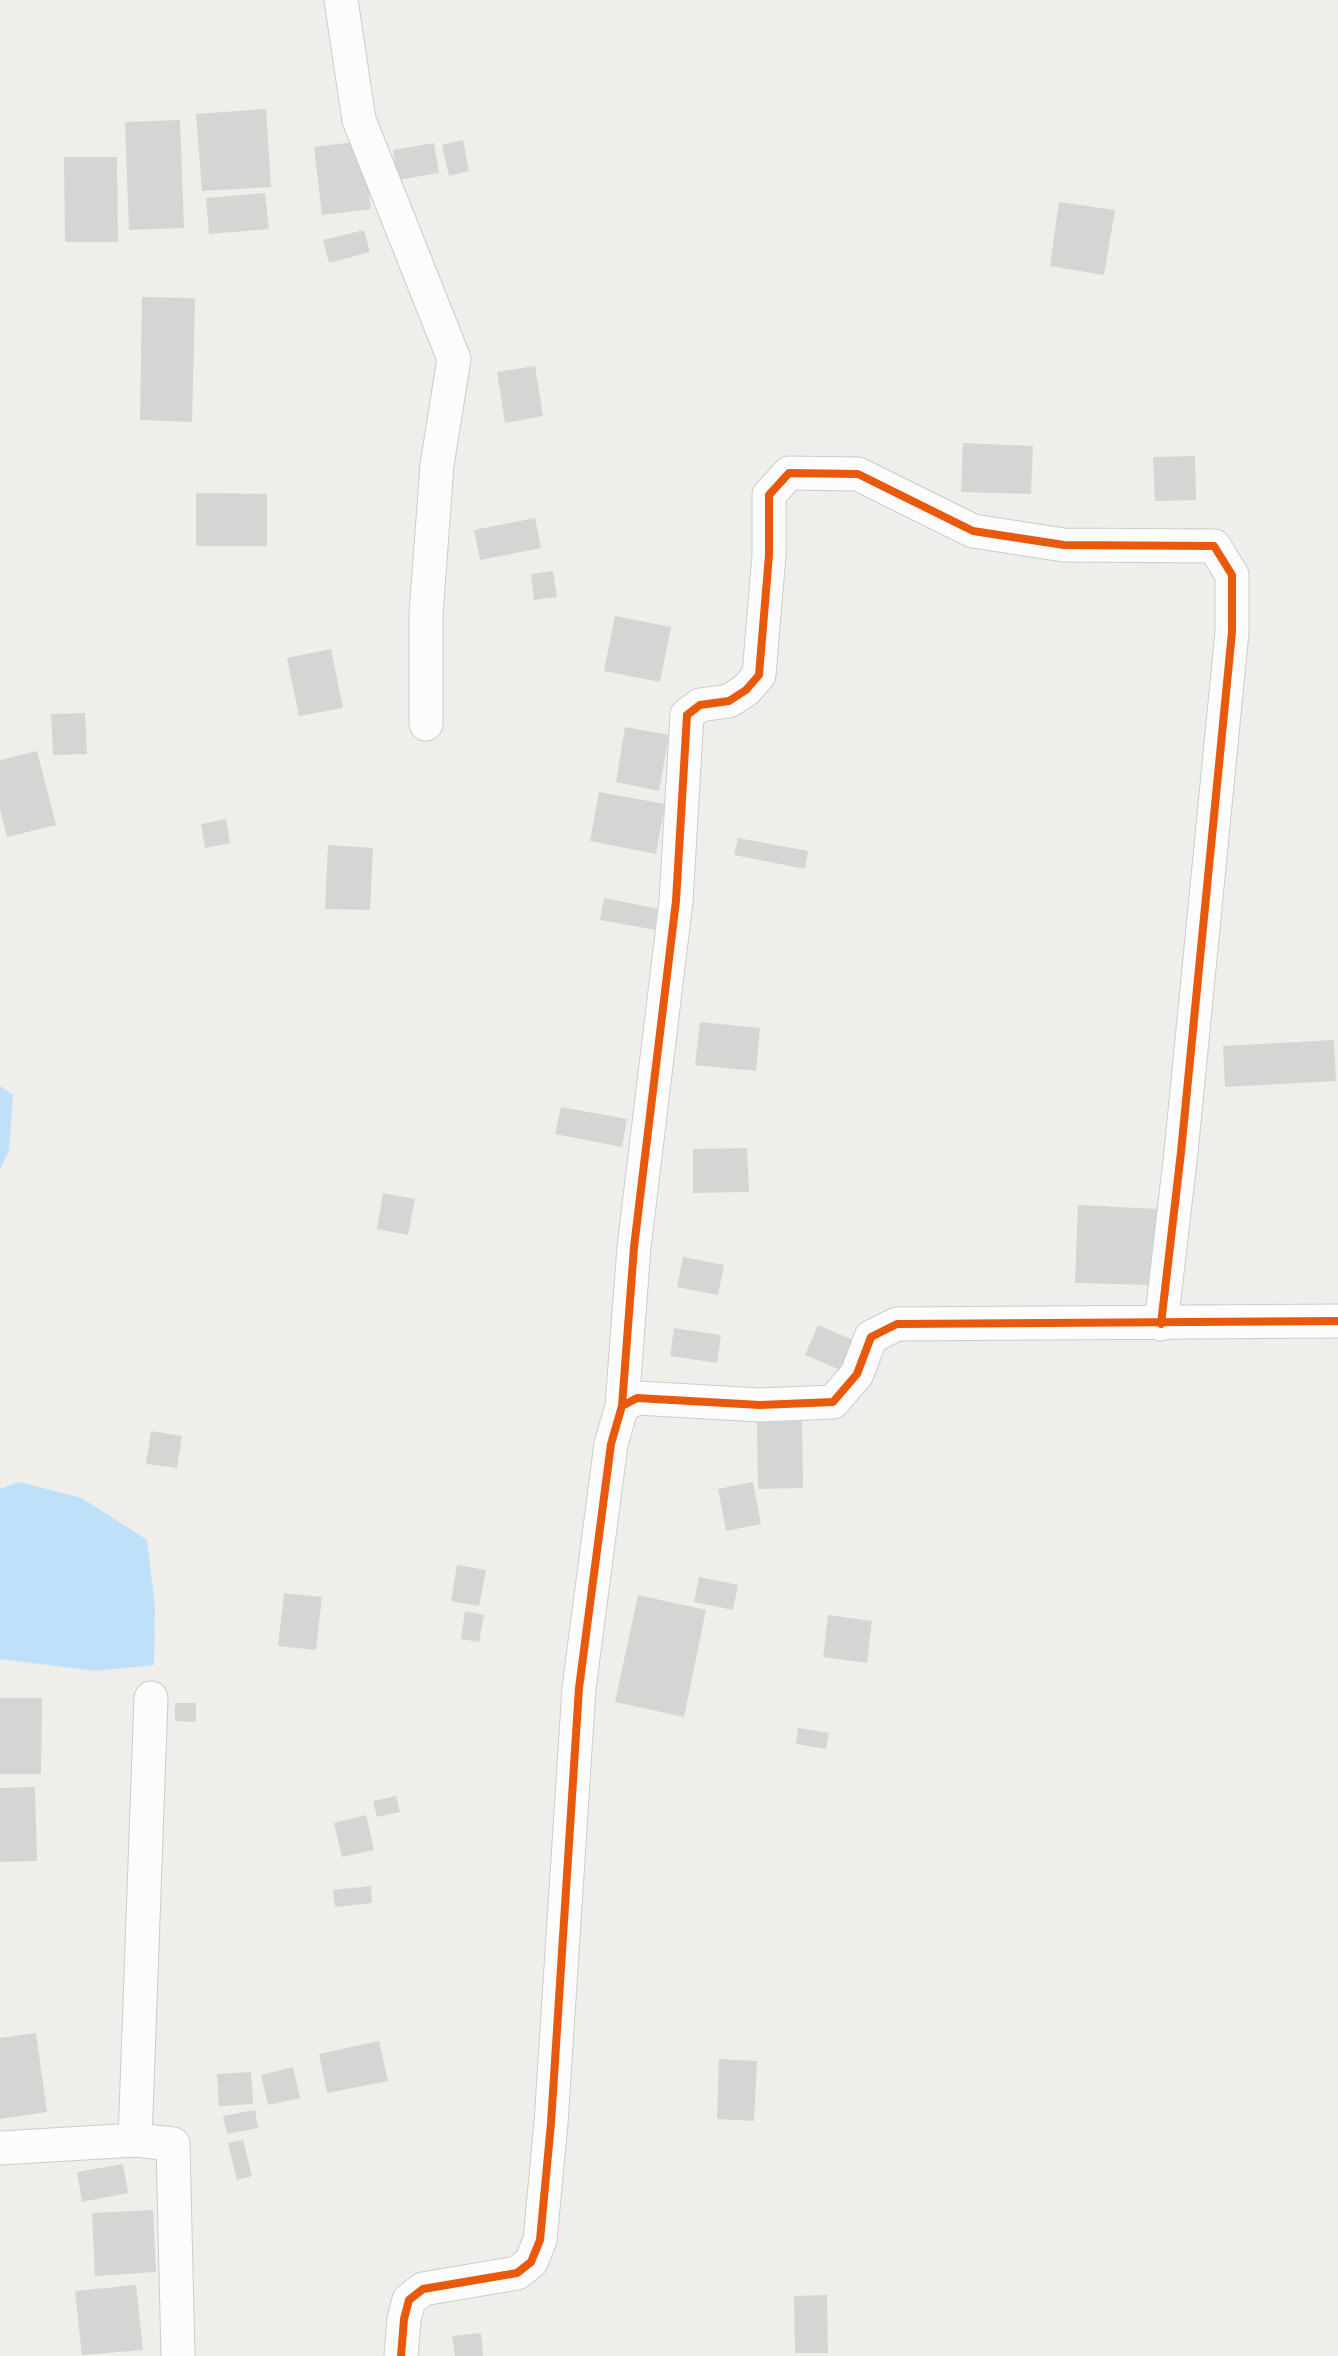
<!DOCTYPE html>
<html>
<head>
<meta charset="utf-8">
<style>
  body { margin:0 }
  canvas { display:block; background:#efeeea }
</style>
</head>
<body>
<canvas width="1338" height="2356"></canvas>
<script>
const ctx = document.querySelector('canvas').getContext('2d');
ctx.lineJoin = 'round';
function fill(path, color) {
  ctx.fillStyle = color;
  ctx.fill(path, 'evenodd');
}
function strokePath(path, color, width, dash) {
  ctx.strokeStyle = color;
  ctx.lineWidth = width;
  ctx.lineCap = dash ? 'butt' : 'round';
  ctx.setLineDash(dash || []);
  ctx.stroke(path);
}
fill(new Path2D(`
  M 0,1086 L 13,1095 L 9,1150 L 0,1170 Z
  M 19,1482 L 82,1498 L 147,1540 L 155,1608 L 154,1665 L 95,1671 L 0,1659 L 0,1489 Z`), '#bfe0f9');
fill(new Path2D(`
  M 266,109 L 271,187 L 202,191 L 196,114 Z
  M 180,120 L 184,228 L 129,230 L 125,122 Z
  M 463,140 L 469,171 L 449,176 L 442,145 Z
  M 362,141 L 371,209 L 322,215 L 314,147 Z
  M 434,143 L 439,173 L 397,180 L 393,150 Z
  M 64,157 L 117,157 L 118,242 L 65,242 Z
  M 265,193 L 269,229 L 209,234 L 206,198 Z
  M 1059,202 L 1115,210 L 1104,275 L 1050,266 Z
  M 364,230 L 370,252 L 329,263 L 323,240 Z
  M 142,297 L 195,298 L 192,422 L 140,420 Z
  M 535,366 L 543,416 L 505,423 L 497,372 Z
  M 963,443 L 1033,446 L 1031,494 L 961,492 Z
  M 1195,456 L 1196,500 L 1155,501 L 1153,457 Z
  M 196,493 L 267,494 L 267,546 L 196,546 Z
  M 535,518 L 541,548 L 480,560 L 474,530 Z
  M 553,571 L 557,597 L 534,600 L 531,574 Z
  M 615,616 L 671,627 L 660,682 L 604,671 Z
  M 331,649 L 343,708 L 299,716 L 287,658 Z
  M 85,713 L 87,754 L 53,755 L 51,714 Z
  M 625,727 L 669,735 L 659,791 L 616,782 Z
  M 37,751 L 56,825 L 7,837 L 0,809 L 0,760 Z
  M 599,792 L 665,804 L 656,854 L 590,841 Z
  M 226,819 L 230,843 L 205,848 L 201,824 Z
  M 738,838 L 808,851 L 805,869 L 734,855 Z
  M 328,845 L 373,848 L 370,910 L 325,909 Z
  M 604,898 L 660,909 L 656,930 L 600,920 Z
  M 700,1022 L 760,1028 L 756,1071 L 695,1065 Z
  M 1334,1040 L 1336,1081 L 1225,1087 L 1223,1046 Z
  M 561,1107 L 627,1119 L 622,1147 L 555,1134 Z
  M 747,1148 L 749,1192 L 693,1193 L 693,1149 Z
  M 383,1193 L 415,1199 L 408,1235 L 377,1229 Z
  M 1078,1205 L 1157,1209 L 1154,1285 L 1075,1283 Z
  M 683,1257 L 724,1265 L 718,1295 L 677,1287 Z
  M 818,1325 L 853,1340 L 840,1370 L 805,1355 Z
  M 674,1328 L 721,1335 L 717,1363 L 670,1356 Z
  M 802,1421 L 803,1488 L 758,1489 L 757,1422 Z
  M 151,1431 L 182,1436 L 177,1468 L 146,1464 Z
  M 753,1482 L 761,1524 L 726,1531 L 718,1489 Z
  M 457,1565 L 486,1570 L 479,1606 L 451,1601 Z
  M 699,1577 L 738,1585 L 733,1610 L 694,1602 Z
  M 284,1593 L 322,1597 L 316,1650 L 278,1646 Z
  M 638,1595 L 706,1610 L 684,1717 L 615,1702 Z
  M 465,1611 L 484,1615 L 479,1642 L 461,1639 Z
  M 828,1615 L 872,1621 L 867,1663 L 823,1657 Z
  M 0,1698 L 42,1698 L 41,1774 L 0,1774 Z
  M 175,1703 L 196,1703 L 196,1722 L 175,1721 Z
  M 798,1728 L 829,1733 L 826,1749 L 796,1744 Z
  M 35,1787 L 37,1861 L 0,1862 L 0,1788 Z
  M 396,1796 L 400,1812 L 377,1817 L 373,1801 Z
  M 366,1815 L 374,1850 L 342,1857 L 334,1823 Z
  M 371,1886 L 372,1903 L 335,1907 L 333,1890 Z
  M 36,2033 L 47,2112 L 0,2119 L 0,2038 Z
  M 379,2041 L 388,2081 L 327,2093 L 319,2054 Z
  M 719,2059 L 757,2061 L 754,2121 L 717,2119 Z
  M 293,2067 L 300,2098 L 268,2105 L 261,2075 Z
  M 251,2072 L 253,2104 L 219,2106 L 217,2074 Z
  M 255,2110 L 258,2128 L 227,2134 L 223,2116 Z
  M 243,2140 L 252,2176 L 237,2180 L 228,2143 Z
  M 123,2164 L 128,2193 L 82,2202 L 77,2172 Z
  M 153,2210 L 156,2272 L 95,2276 L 92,2213 Z
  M 136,2285 L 143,2350 L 82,2355 L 75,2291 Z
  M 827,2295 L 828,2353 L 795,2353 L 794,2296 Z
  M 481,2333 L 483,2356 L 455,2356 L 452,2336 Z`), '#d6d5d3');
const minor = new Path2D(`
  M 341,0 L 359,120 L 454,359 L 437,465 L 426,614 L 426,724
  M 622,1406 L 634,1247 L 676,901 L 687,715 L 700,705 L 729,701 L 746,690 L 759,675 L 769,555 L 769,495 L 789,473 L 858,474 L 973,531 L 1064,545 L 1214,546 L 1232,575 L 1232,632 L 1181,1152 L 1161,1324
  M 135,2140 L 151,1698
  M 0,2148 L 135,2140 L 173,2144 L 178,2356
  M 401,2356 L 404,2319 L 409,2300 L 423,2289 L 517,2273 L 531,2262 L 540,2240 L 551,2123 L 579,1688 L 611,1444 L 622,1406 L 637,1398 L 760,1405 L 833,1402 L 857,1374 L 871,1337 L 897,1324 L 1338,1321`);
strokePath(minor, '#cbcccc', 35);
strokePath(minor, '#fdfcfc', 33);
strokePath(new Path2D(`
  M 622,1406 L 634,1247 L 676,901 L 687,715 L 700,705 L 729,701 L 746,690 L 759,675 L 769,555 L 769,495 L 789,473 L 858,474 L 973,531 L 1064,545 L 1214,546 L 1232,575 L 1232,632 L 1181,1152 L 1161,1324
  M 401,2356 L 404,2319 L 409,2300 L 423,2289 L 517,2273 L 531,2262 L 540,2240 L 551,2123 L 579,1688 L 611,1444 L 622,1406 L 637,1398 L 760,1405 L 833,1402 L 857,1374 L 871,1337 L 897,1324 L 1338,1321`), '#e8590c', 8);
</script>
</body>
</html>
